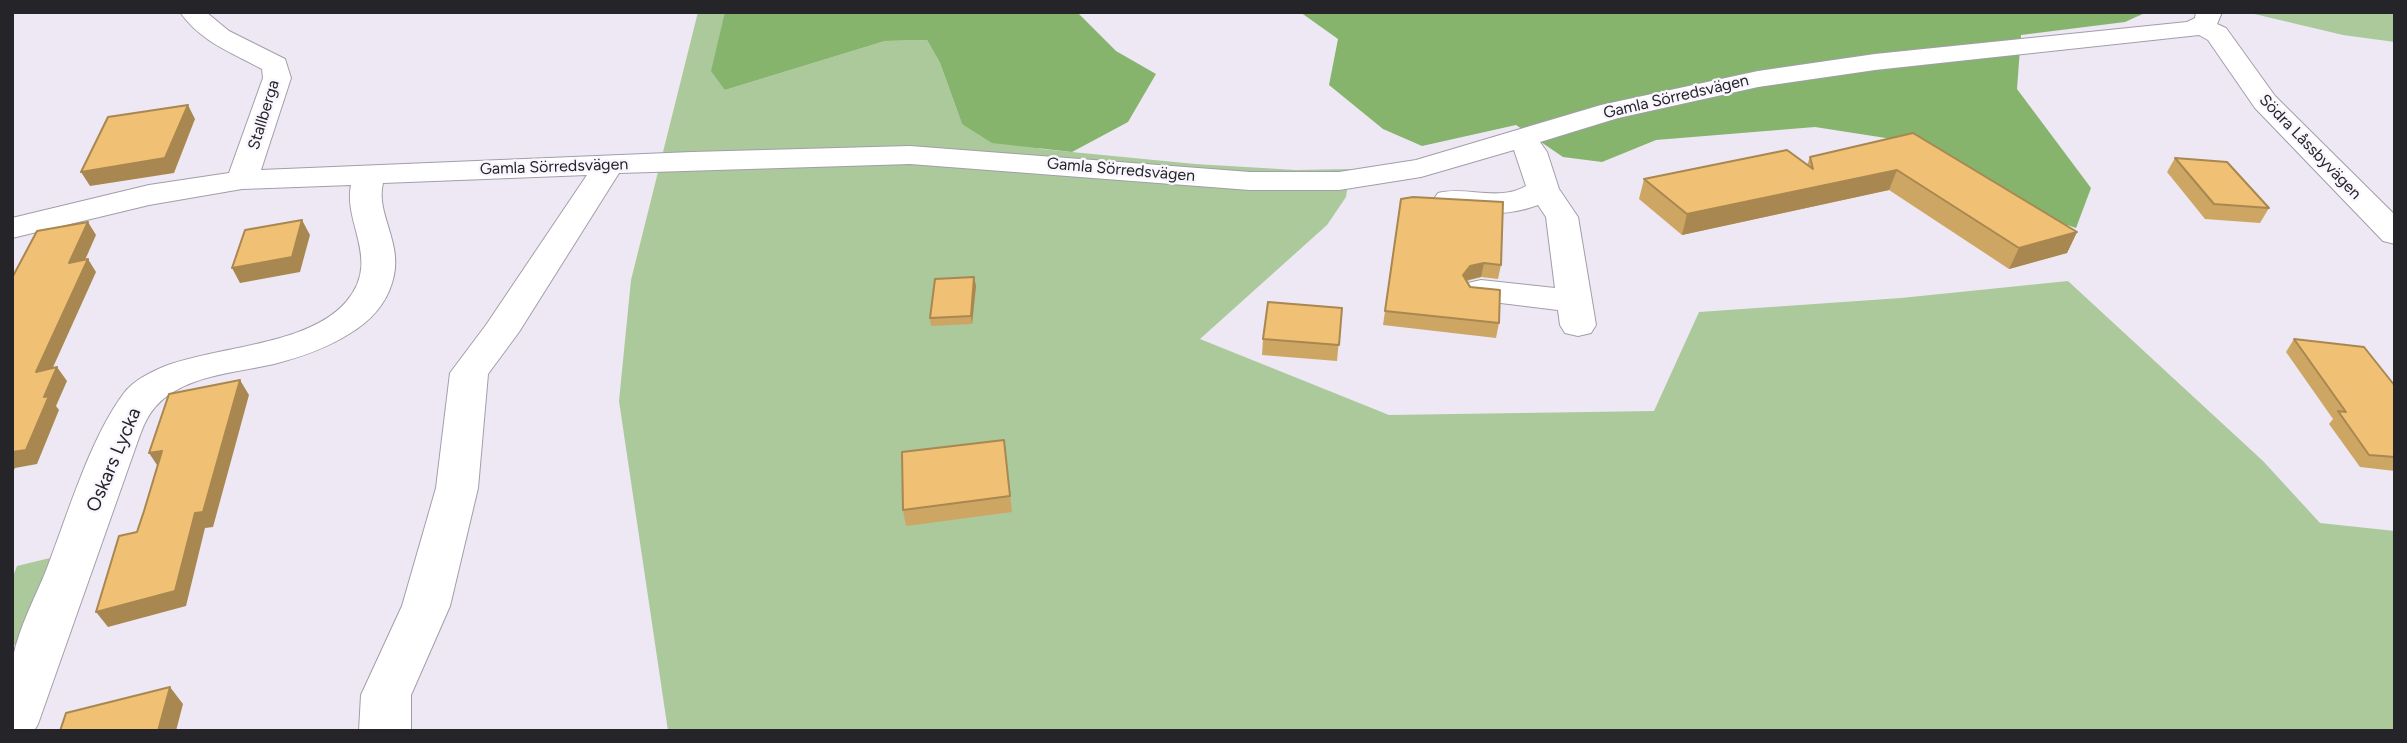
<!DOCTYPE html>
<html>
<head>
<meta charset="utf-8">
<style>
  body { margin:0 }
  #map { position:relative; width:2407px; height:743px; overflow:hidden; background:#ede8f4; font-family:Figtree,sans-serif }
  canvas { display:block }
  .frame { position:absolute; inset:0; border:14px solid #252428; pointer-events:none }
</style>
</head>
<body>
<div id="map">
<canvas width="2407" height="743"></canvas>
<div class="frame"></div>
</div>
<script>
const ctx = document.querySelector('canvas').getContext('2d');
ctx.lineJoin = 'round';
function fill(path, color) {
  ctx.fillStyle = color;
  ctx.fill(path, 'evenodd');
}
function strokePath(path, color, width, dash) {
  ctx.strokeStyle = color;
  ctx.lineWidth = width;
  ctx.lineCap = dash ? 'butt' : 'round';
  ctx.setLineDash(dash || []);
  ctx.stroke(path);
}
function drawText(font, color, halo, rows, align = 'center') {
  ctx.font = font + ' Figtree,sans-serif';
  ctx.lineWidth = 5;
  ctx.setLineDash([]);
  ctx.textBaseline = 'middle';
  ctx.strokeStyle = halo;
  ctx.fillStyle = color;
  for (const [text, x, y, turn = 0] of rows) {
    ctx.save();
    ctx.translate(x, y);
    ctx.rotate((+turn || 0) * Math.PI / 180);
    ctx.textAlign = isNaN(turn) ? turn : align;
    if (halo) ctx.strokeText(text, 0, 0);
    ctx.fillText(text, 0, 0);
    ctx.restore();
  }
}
fill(new Path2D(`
  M 698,12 L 725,12 L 725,90 L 885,41 L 927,40 L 940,63 L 962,124 L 1041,149 L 1195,164 L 1296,170 L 1350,169 L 1346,197 L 1327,225 L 1200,339 L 1389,415 L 1654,411 L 1699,312 L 1901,298 L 2068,281 L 2263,461 L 2320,523 L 2395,531 L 2395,731 L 668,731 L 619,401 L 631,280 Z
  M 2246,12 L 2395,12 L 2395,42 L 2343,35 Z
  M 54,557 L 23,643 L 12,645 L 12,579 L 17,566 Z`), '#abc99b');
fill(new Path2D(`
  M 725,12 L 1077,12 L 1116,51 L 1156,74 L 1128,122 L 1072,152 L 992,143 L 962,124 L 940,63 L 927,40 L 885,41 L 725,90 L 711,71 Z
  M 1300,12 L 2147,12 L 2125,22 L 2021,35 L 2017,89 L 2091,188 L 2076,228 L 2016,208 L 1905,141 L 1815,127 L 1656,140 L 1602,162 L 1563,157 L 1516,125 L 1422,146 L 1383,129 L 1329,85 L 1338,39 Z`), '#86b46d');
const minor = new Path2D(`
  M 180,12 L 206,12 L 229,31 L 285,59 L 291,78 L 261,170 L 692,152 L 910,146 L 1250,172 L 1339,172 L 1416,160 L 1601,105 L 1758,71 L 1875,54 L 2187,22 L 2195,18 L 2196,12 L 2222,12 L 2217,24 L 2226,28 L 2275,96 L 2395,215 L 2395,244 L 2383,241 L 2255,108 L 2208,40 L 2199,35 L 1875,70 L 1758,87 L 1618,118 L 1540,142 L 1547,152 L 1559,189 L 1578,217 L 1596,325 L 1591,333 L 1578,336 L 1565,333 L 1560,325 L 1558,310 L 1468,299 L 1463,291 L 1468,283 L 1481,280 L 1555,288 L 1546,217 L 1538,205 C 1507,217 1469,215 1438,207 L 1433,200 L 1438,193 C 1467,186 1498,202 1526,186 L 1514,150 L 1421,177 L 1339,190 L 1250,190 L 910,164 L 619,173 L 519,332 L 488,374 L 478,488 L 450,606 L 411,695 L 411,731 L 359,731 L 361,695 L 402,606 L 436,488 L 450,373 L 486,325 L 587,175 L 383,183 C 375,215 405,244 392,283 C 385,306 369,322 349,334 C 325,349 301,357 274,364 C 236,373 184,375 156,406 C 145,418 140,435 135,449 L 38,724 L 34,731 L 12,731 C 12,708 8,679 13,657 C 19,627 36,596 47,568 C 68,514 90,438 124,393 C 133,381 149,373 163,367 C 216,346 308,346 346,302 C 382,261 343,224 351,185 L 242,189 L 149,205 L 12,238 L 12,218 L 149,185 L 229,173 L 263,78 L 262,69 C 231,52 201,42 180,12 Z`);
strokePath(minor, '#a29ea9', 2);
fill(minor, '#fff');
fill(new Path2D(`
  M 1913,133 L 2077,232 L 2067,253 L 2009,269 L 1889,190 L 1682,235 L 1639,199 L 1644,179 L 1807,165 L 1810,157 Z
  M 2175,158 L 2269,208 L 2260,223 L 2205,219 L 2167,172 Z
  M 1401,199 L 1501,265 L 1498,279 L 1481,277 L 1467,281 L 1499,323 L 1496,338 L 1383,325 Z
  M 974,277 L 976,286 L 972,324 L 931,326 L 930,318 Z
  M 1342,308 L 1337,361 L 1262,355 L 1263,339 Z
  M 2294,339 L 2395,386 L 2395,471 L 2360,467 L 2329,424 L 2333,419 L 2286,352 Z
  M 1004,440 L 1012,512 L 906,526 L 903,510 Z`), '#cea664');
fill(new Path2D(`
  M 188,105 L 195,119 L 174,173 L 90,186 L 81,172 Z
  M 1897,170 L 1889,190 L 1682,235 L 1687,214 Z
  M 302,220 L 310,235 L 300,272 L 240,283 L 232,268 Z
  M 88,222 L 96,235 L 78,276 L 69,263 Z
  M 2077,232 L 2067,253 L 2009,269 L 2019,248 Z
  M 88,259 L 96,272 L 45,385 L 36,372 Z
  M 1484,263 L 1481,277 L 1467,280 L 1461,290 L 1463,275 L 1470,266 Z
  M 974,277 L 976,286 L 972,324 L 971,316 Z
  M 57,367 L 67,381 L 56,406 L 59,410 L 37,464 L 15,468 L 12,474 L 12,452 Z
  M 240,380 L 249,395 L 213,527 L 205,528 L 186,606 L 108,627 L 96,612 L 195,513 Z
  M 162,451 L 159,468 L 149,453 Z
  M 170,687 L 183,704 L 176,731 L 158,731 Z`), '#a88751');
const building = new Path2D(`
  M 188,105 L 165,158 L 81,172 L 108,117 Z
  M 1913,133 L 2077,232 L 2019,248 L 1897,170 L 1687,214 L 1644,179 L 1787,150 L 1813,169 L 1810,157 Z
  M 2175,158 L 2227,162 L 2269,208 L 2214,204 Z
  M 1413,197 L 1503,202 L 1501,265 L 1484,263 L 1470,266 L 1463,275 L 1470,287 L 1500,290 L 1499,323 L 1385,311 L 1401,199 Z
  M 302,220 L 292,257 L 232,268 L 245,230 Z
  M 88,222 L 69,263 L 88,259 L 36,372 L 57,367 L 44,397 L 49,396 L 26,450 L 12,452 L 12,278 L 37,231 Z
  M 974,277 L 971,316 L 930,318 L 935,279 Z
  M 1268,302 L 1342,308 L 1339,345 L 1263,339 Z
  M 2294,339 L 2364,347 L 2395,386 L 2395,457 L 2369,455 L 2338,411 L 2346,412 Z
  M 240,380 L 203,512 L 195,513 L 175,591 L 96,612 L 119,536 L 137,532 L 144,511 L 162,451 L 149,453 L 169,394 Z
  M 1004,440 L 1010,496 L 903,510 L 902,452 Z
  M 170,687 L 158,731 L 60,731 L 66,713 Z`);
fill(building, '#f0c174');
strokePath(building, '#a88751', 2);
drawText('16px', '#252428', '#f9f6fd', [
  ["Gamla Sörredsvägen",1676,97,-13],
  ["Stallberga",264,115,-73],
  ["Södra Låssbyvägen",2310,147,46],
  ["Gamla Sörredsvägen",554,167,-2],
  ["Gamla Sörredsvägen",1121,170,5]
]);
drawText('19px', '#252428', '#f9f6fd', [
  ["Oskars Lycka",114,460,-67]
]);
</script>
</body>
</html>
